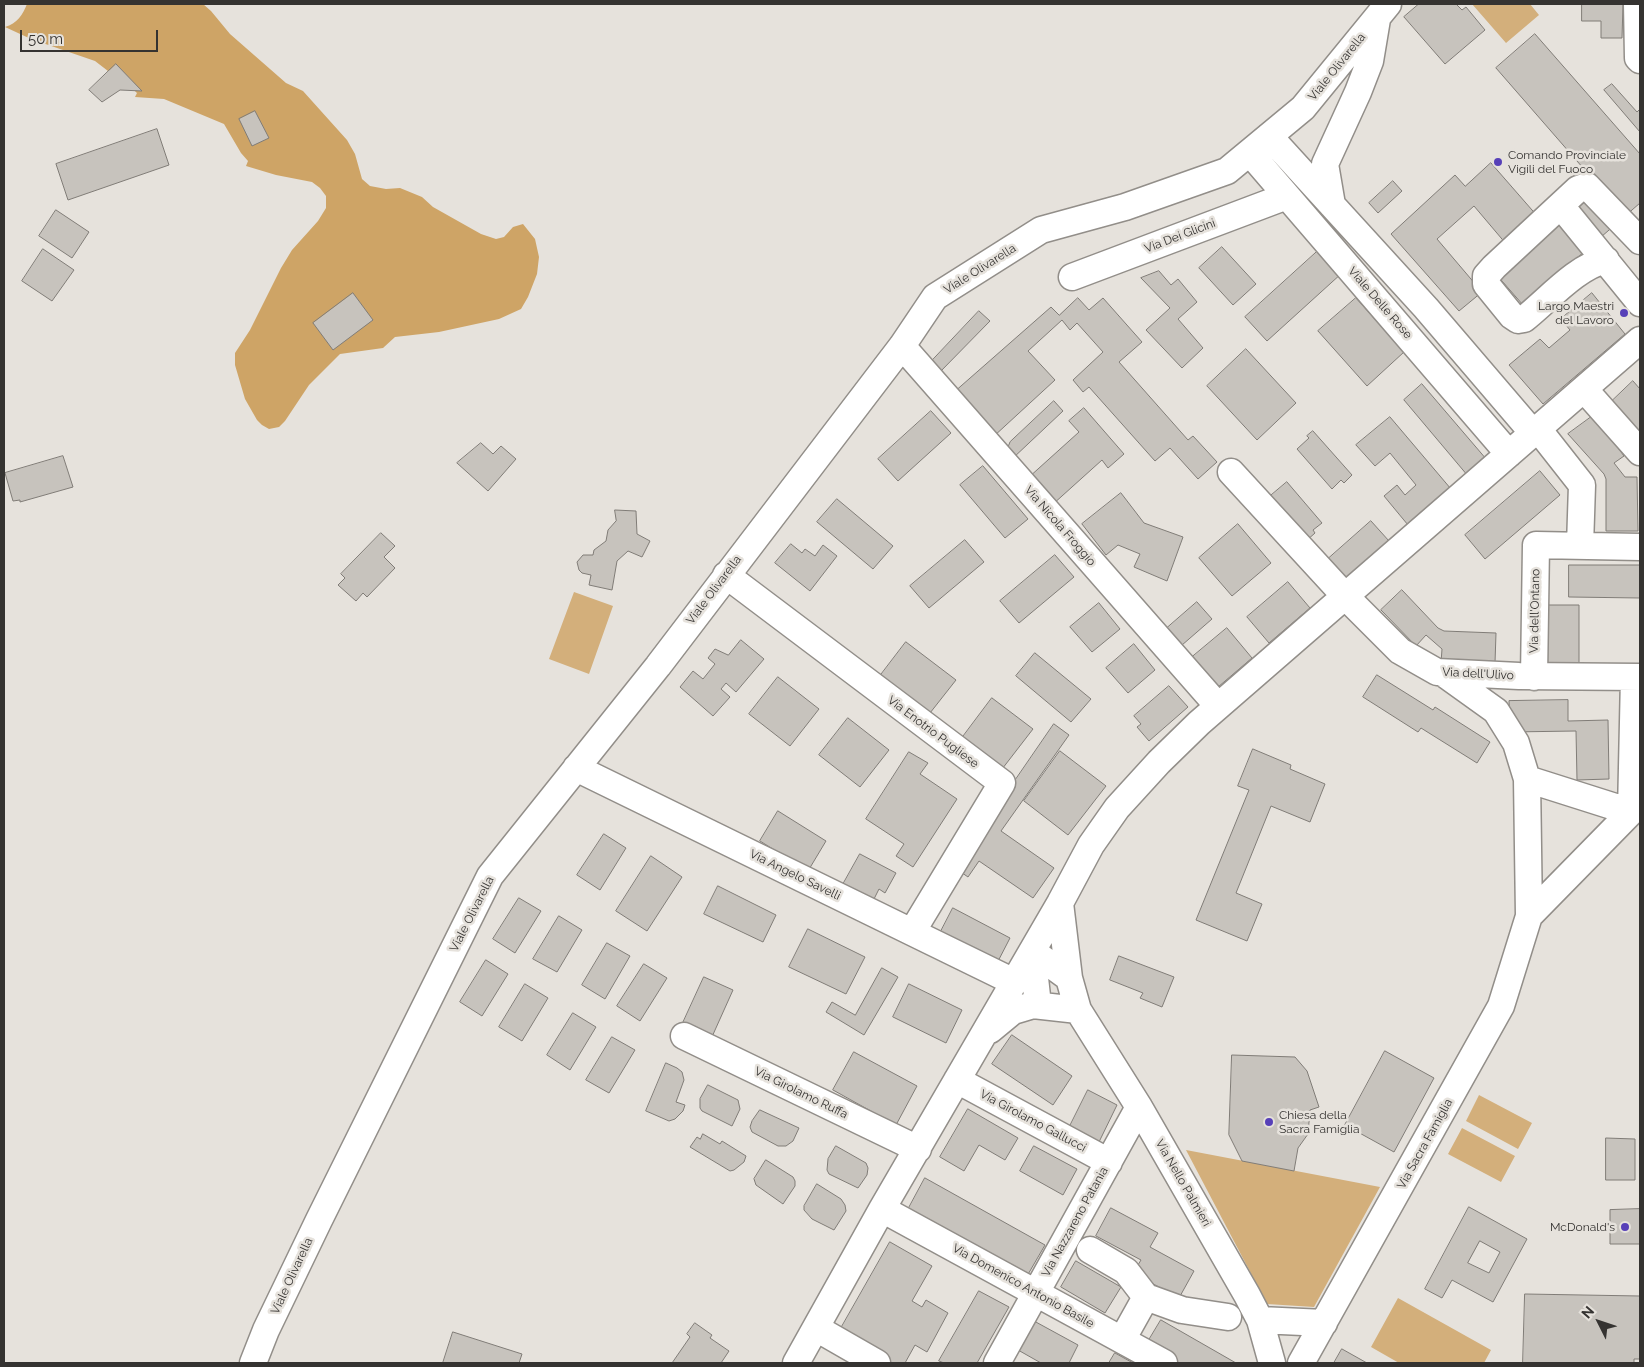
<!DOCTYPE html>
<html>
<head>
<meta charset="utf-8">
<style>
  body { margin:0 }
  #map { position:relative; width:1644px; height:1367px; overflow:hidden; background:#e6e2dc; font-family:Raleway,sans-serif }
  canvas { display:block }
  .frame { position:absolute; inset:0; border:5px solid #353331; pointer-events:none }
  .north { position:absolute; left:1574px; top:1297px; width:50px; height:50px; -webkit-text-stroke:4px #e6e2dc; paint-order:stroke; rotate:311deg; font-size:14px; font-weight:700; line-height:20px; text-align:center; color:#353331 }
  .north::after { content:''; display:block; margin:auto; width:18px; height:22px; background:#353331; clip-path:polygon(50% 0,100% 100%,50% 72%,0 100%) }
  .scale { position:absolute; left:20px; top:30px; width:138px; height:22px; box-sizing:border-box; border:2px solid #353331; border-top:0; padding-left:6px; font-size:15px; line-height:18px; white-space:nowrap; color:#353331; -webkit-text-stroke:4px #e6e2dc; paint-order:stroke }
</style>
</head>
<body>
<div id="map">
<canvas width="1644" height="1367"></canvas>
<div class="frame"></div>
<div class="north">N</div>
<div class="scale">50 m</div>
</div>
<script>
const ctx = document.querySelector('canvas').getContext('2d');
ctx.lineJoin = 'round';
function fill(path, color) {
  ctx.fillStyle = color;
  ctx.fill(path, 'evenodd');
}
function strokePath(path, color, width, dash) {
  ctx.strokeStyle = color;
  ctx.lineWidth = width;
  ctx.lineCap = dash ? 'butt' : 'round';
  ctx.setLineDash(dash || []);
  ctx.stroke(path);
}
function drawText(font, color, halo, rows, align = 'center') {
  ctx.font = font + ' Raleway,sans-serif';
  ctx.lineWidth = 5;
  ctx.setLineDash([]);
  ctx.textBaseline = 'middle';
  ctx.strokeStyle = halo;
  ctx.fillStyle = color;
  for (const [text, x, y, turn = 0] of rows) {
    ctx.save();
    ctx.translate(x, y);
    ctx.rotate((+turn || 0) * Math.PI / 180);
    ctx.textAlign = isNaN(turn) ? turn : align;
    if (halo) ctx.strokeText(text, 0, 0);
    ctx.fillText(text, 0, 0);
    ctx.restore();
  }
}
fill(new Path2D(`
  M 1472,4 L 1530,4 L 1539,15 L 1506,43 Z
  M 574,592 L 613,606 L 589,674 L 549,659 Z
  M 1479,1095 L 1532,1123 L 1518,1149 L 1466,1121 Z
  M 1462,1128 L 1515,1156 L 1501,1182 L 1448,1154 Z
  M 1186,1150 L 1380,1187 L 1314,1307 L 1267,1304 Z
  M 1398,1298 L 1491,1350 L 1484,1363 L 1399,1363 L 1371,1347 Z`), '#d3af7b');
fill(new Path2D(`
  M 27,4 L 203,4 L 211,11 L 230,34 L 286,83 L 303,91 L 347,140 L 355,154 L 362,179 L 370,186 L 386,189 L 400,188 L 422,197 L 433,207 L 481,234 L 496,239 L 504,237 L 513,227 L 523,224 L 535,239 L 539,257 L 537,274 L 528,297 L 521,309 L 499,319 L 439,332 L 395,337 L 383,348 L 340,354 L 309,385 L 285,421 L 279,427 L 269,429 L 262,425 L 257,420 L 245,399 L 235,365 L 235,353 L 250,330 L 281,268 L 292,250 L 318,221 L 326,208 L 326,196 L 320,188 L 312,182 L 276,175 L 246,166 L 248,161 L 241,153 L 224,124 L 164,99 L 135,97 L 137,93 L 112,70 L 108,71 L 95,61 L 31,39 L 5,27 C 17,24 23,14 27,4 Z`), '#cea466');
const building = new Path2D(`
  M 1419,4 L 1456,4 L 1462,10 L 1466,7 L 1485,30 L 1445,64 L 1404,17 Z
  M 1582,4 L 1623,4 L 1622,38 L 1601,38 L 1601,21 L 1582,21 Z
  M 1535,34 L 1640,154 L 1640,203 L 1523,305 L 1495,273 L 1597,184 L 1496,68 Z
  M 116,64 L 142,91 L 120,90 L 102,102 L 89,90 Z
  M 1612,84 L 1637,112 L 1640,109 L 1640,132 L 1604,90 Z
  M 255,111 L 269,138 L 252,146 L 239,119 Z
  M 157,129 L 169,165 L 68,200 L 56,164 Z
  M 1491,163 L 1539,218 L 1507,245 L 1474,206 L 1437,239 L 1482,292 L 1459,311 L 1391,234 L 1455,175 L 1465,186 Z
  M 1393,181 L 1402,191 L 1378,213 L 1369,203 Z
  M 56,210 L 89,232 L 72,258 L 39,236 Z
  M 1222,247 L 1256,284 L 1233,305 L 1199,268 Z
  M 43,249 L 74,270 L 52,301 L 22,281 Z
  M 1320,249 L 1342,273 L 1267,341 L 1245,317 Z
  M 1159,271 L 1171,285 L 1178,279 L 1197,302 L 1178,319 L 1203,348 L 1182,368 L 1146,330 L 1170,308 L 1141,278 Z
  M 353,293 L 373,320 L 333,350 L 313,323 Z
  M 1592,293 L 1625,334 L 1543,404 L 1509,365 L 1540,339 L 1549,348 L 1570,330 L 1561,319 Z
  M 1078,298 L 1089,310 L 1103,298 L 1142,342 L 1119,362 L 1188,440 L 1193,436 L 1217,462 L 1198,479 L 1170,448 L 1155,461 L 1089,387 L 1083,392 L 1073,380 L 1103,352 L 1077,323 L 1070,330 L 1062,320 L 1028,351 L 1055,380 L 993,437 L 953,393 L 1051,307 L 1059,315 Z
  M 1356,298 L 1404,352 L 1367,386 L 1318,331 Z
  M 979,311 L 990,321 L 939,373 L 929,364 Z
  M 1246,349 L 1296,403 L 1257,440 L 1207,386 Z
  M 1633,381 L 1640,389 L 1640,435 L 1610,403 Z
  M 1422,384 L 1487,460 L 1468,476 L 1404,400 Z
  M 1054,401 L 1063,411 L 1012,459 L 1006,452 L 1010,442 Z
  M 1084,408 L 1124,454 L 1108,468 L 1102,460 L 1052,505 L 1028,478 L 1079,432 L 1069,421 Z
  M 931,411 L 951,433 L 898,481 L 878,459 Z
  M 1594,415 L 1624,456 L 1614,463 L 1625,477 L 1637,477 L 1638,531 L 1606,531 L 1606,479 L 1604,474 L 1568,434 Z
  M 1390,417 L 1451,489 L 1408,525 L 1384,496 L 1397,485 L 1405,495 L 1416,485 L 1390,453 L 1375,466 L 1356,445 Z
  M 1313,431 L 1352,475 L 1344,483 L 1341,480 L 1332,489 L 1297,449 L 1309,438 L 1307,436 Z
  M 481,443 L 493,454 L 501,446 L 516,459 L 488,491 L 457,463 Z
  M 63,456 L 73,487 L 20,502 L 20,500 L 13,501 L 5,473 Z
  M 983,466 L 1028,519 L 1005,538 L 960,485 Z
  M 1540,471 L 1560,495 L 1485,559 L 1465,535 Z
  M 1287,482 L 1322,523 L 1313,530 L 1315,533 L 1306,541 L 1268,498 Z
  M 1121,493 L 1144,523 L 1183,537 L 1167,581 L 1134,567 L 1140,554 L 1118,545 L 1106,555 L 1082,524 Z
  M 837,499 L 893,546 L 873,569 L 817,522 Z
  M 615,510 L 636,511 L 637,534 L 650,541 L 642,557 L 628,551 L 617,561 L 612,590 L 589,585 L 591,575 L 582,573 L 579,570 L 577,562 L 583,555 L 593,555 L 594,550 L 606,541 L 608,530 L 616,521 Z
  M 1371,521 L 1389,541 L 1343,582 L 1328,559 Z
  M 1238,524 L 1271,563 L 1232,596 L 1199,558 Z
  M 381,533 L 395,546 L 384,557 L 395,568 L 367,597 L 363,593 L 356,601 L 338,585 L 345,578 L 341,574 Z
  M 965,540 L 984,562 L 929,608 L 910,586 Z
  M 791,544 L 802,553 L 805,549 L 815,556 L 823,545 L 837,556 L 810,591 L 775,563 Z
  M 1055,555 L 1074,577 L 1019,623 L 1000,601 Z
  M 1569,565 L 1640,565 L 1640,598 L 1569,597 Z
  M 1288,582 L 1310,608 L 1269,643 L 1247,617 Z
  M 1402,590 L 1438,628 L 1444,631 L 1496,633 L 1495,663 L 1441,663 L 1442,649 L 1426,635 L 1416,646 L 1381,610 Z
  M 1197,602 L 1212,619 L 1174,652 L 1159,635 Z
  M 1099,603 L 1120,629 L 1092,652 L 1070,627 Z
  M 1547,605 L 1579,605 L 1579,664 L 1547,663 Z
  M 1227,628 L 1252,658 L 1211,693 L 1185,663 Z
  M 741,640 L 764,659 L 736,692 L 726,683 L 721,689 L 730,697 L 713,716 L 680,687 L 693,671 L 703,679 L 715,664 L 708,658 L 715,649 L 728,655 Z
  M 906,642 L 956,680 L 930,713 L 880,676 Z
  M 1134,644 L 1155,670 L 1128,693 L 1106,668 Z
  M 1035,653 L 1091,699 L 1071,722 L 1016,676 Z
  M 1377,675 L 1433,710 L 1435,707 L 1490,742 L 1477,763 L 1421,728 L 1418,732 L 1363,697 Z
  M 778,677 L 819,709 L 790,746 L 749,714 Z
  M 1169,686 L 1188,707 L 1149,741 L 1137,727 L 1141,724 L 1134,716 Z
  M 992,698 L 1033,729 L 999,773 L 959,742 Z
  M 1568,700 L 1568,721 L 1608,720 L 1609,779 L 1577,780 L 1576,731 L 1510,732 L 1509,701 Z
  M 848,718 L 889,750 L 860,787 L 819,755 Z
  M 1054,724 L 1069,735 L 1001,831 L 1054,868 L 1033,898 L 979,861 L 968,877 L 955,868 Z
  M 1253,749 L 1291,765 L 1290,769 L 1325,784 L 1310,822 L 1271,806 L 1236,893 L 1262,904 L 1247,941 L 1196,920 L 1249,790 L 1238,786 Z
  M 1060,751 L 1106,786 L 1068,835 L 1024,801 Z
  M 909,752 L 928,763 L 920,774 L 957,799 L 913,867 L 896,856 L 904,844 L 866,819 Z
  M 778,811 L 826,841 L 808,871 L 760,841 Z
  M 604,834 L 626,848 L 600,890 L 577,875 Z
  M 860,854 L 896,873 L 885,893 L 879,889 L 871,905 L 841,888 Z
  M 651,856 L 682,877 L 647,931 L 616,911 Z
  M 718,886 L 776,915 L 763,942 L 704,914 Z
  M 519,898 L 541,911 L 515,953 L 493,939 Z
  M 953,908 L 1010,938 L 994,969 L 937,939 Z
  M 559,916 L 582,930 L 557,972 L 533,959 Z
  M 808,929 L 865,957 L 846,994 L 789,967 Z
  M 607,943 L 630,956 L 605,999 L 582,985 Z
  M 1119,956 L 1174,977 L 1162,1007 L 1140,998 L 1143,993 L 1110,980 Z
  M 486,960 L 508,974 L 482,1016 L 460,1002 Z
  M 644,964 L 667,978 L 640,1021 L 617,1006 Z
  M 882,968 L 898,977 L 864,1035 L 826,1012 L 832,1002 L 855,1015 Z
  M 704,977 L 733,990 L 711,1039 L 682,1025 Z
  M 525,984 L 548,998 L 522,1041 L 499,1027 Z
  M 909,984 L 962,1010 L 946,1043 L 893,1017 Z
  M 573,1013 L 596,1027 L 570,1070 L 547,1055 Z
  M 1012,1035 L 1072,1076 L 1053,1105 L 992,1064 Z
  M 612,1037 L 635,1050 L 609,1093 L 586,1080 Z
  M 1385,1051 L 1434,1078 L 1394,1152 L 1345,1125 Z
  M 854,1052 L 917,1086 L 896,1125 L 833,1090 Z
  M 1232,1055 L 1295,1057 L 1307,1071 L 1319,1107 L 1310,1110 L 1308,1134 L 1298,1148 L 1294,1171 L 1242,1161 L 1229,1135 Z
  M 666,1063 L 677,1068 L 682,1072 L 684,1080 L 676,1102 L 685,1105 L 683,1111 L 675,1119 L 669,1121 L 646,1111 Z
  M 708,1085 L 738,1100 L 740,1109 L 732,1126 L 702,1111 L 700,1108 L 700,1099 Z
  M 1088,1090 L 1117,1105 L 1099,1142 L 1069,1128 Z
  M 968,1109 L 1018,1138 L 1005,1160 L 979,1145 L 964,1171 L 940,1157 Z
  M 760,1110 L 799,1128 L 793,1141 L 786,1146 L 778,1146 L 752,1132 L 750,1127 L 752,1121 Z
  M 703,1134 L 720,1144 L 722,1141 L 746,1156 L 744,1162 L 734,1170 L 730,1171 L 690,1147 L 697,1137 L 700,1139 Z
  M 1606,1138 L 1635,1139 L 1635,1180 L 1606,1180 Z
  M 836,1146 L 866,1163 L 868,1168 L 867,1175 L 858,1188 L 829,1174 L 827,1170 L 828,1159 Z
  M 1034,1146 L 1077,1169 L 1063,1195 L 1020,1171 Z
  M 766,1160 L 793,1177 L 795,1181 L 795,1186 L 783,1204 L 756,1185 L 754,1179 Z
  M 925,1178 L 1045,1245 L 1023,1283 L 904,1217 Z
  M 817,1184 L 841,1199 L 845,1205 L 846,1211 L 834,1230 L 812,1219 L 804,1210 L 804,1206 Z
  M 1469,1207 L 1527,1239 L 1493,1302 L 1452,1280 L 1442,1298 L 1425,1289 ZM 1480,1241 L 1500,1252 L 1489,1273 L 1468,1263 Z
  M 1111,1208 L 1158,1233 L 1150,1247 L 1194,1271 L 1179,1298 L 1133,1273 L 1141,1260 L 1096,1236 Z
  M 1640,1209 L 1640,1244 L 1610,1244 L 1610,1210 Z
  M 890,1242 L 932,1266 L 912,1301 L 922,1307 L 926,1300 L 948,1313 L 927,1352 L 915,1345 L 905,1363 L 884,1363 L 840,1330 Z
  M 1076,1261 L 1121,1287 L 1105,1313 L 1061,1287 Z
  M 979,1291 L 1009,1307 L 977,1363 L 944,1363 L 939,1361 Z
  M 1525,1294 L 1640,1296 L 1640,1359 L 1634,1359 L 1634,1363 L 1523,1363 Z
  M 1161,1320 L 1236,1363 L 1176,1363 L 1146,1345 Z
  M 1034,1321 L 1078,1345 L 1069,1363 L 1041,1363 L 1018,1350 Z
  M 695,1323 L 712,1335 L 710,1338 L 729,1351 L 721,1363 L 672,1363 L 690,1337 L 687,1334 Z
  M 453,1332 L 522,1354 L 519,1363 L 443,1363 Z
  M 1342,1349 L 1367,1363 L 1334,1363 Z
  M 1115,1353 L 1133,1363 L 1109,1363 Z`);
fill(building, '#c7c3bd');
strokePath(building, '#807c77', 1);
const minor = new Path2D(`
  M 1637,4 L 1638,58 L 1640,60
  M 1269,136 L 1426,308 L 1533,433
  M 1250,153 L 1509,454
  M 1332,205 L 1325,164 L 1358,92 L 1370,61 L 1377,19
  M 1561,206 L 1640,303
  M 1606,260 C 1577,266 1547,301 1524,319 L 1518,320 L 1512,316 L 1486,284 L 1486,276 L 1494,267 L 1578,189 L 1587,186 L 1640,241
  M 1072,277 L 1287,196
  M 902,346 L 1218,706
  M 1584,389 L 1640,452
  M 1538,429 L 1582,485 L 1580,546
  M 1231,472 L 1345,596 L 1400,651 L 1437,672 L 1519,676 L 1640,677
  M 726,575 L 1002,783 L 912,932
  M 1443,673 L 1496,711 L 1516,743 L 1527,779
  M 1534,677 L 1536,545 L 1640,547
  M 576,768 L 1014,982
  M 1631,812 L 1634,677
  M 1060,903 L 1069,978 L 1078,1010 L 1139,1107 L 1247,1295 L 1260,1320 L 1272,1363
  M 1038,1005 L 1032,951 L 1069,978
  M 990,1030 L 1013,1011 L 1033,1005 L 1078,1010
  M 684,1036 L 918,1149
  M 957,1080 L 1109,1162
  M 882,1209 L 1164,1363
  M 1090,1250 L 1126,1271 L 1146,1297
  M 1260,1320 L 1324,1323
  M 816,1328 L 877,1363
  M 1122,1340 L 1146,1297 L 1182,1310 L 1228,1317
  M 253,1363 L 266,1330 L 319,1220 L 490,876 L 658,666 L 902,346 L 935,297 L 1041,230 L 1125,207 L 1227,171 L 1303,108 L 1388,4
  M 796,1363 L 882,1209 L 1060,903 L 1091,845 L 1117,808 L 1159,762 L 1199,723 L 1640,340
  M 997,1363 L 1139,1107
  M 1301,1363 L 1501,1006 L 1529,916 L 1527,779 L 1631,812 L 1529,916`);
strokePath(minor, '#928e89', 29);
strokePath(minor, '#fff', 26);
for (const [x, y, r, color] of [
  [1498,162,5,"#5740b8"],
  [1624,313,5,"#5740b8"],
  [1269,1122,5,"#5740b8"],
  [1625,1227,5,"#5740b8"]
]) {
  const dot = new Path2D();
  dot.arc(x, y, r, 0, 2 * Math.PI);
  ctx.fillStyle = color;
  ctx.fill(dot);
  strokePath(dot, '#e6e2dc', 2);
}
drawText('12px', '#353331', '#e6e2dc', [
  ["Viale Olivarella",1337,67,-51],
  ["Via Dei Glicini",1180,236,-21],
  ["Viale Olivarella",980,269,-32],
  ["Viale Delle Rose",1380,303,49],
  ["Via Nicola Froggio",1060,526,49],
  ["Viale Olivarella",714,590,-53],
  ["Via dell'Ontano",1535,611,-89],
  ["Via dell'Ulivo",1478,674,3],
  ["Via Enotrio Pugliese",933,732,37],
  ["Via Angelo Savelli",795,875,26],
  ["Viale Olivarella",472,914,-63],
  ["Via Girolamo Ruffa",801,1093,26],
  ["Via Girolamo Gallucci",1033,1121,28],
  ["Via Sacra Famiglia",1425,1144,-61],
  ["Via Nello Palmieri",1183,1183,60],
  ["Via Nazzareno Patania",1075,1222,-61],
  ["Viale Olivarella",292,1276,-65],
  ["Via Domenico Antonio Basile",1023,1286,29]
]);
drawText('12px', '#353331', '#e6e2dc', [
  ["Comando Provinciale",1508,155],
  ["Vigili del Fuoco",1508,169],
  ["Largo Maestri",1614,306,"right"],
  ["del Lavoro",1614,320,"right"],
  ["Chiesa della",1279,1115],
  ["Sacra Famiglia",1279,1129],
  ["McDonald's",1615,1227,"right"]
], 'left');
</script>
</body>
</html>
